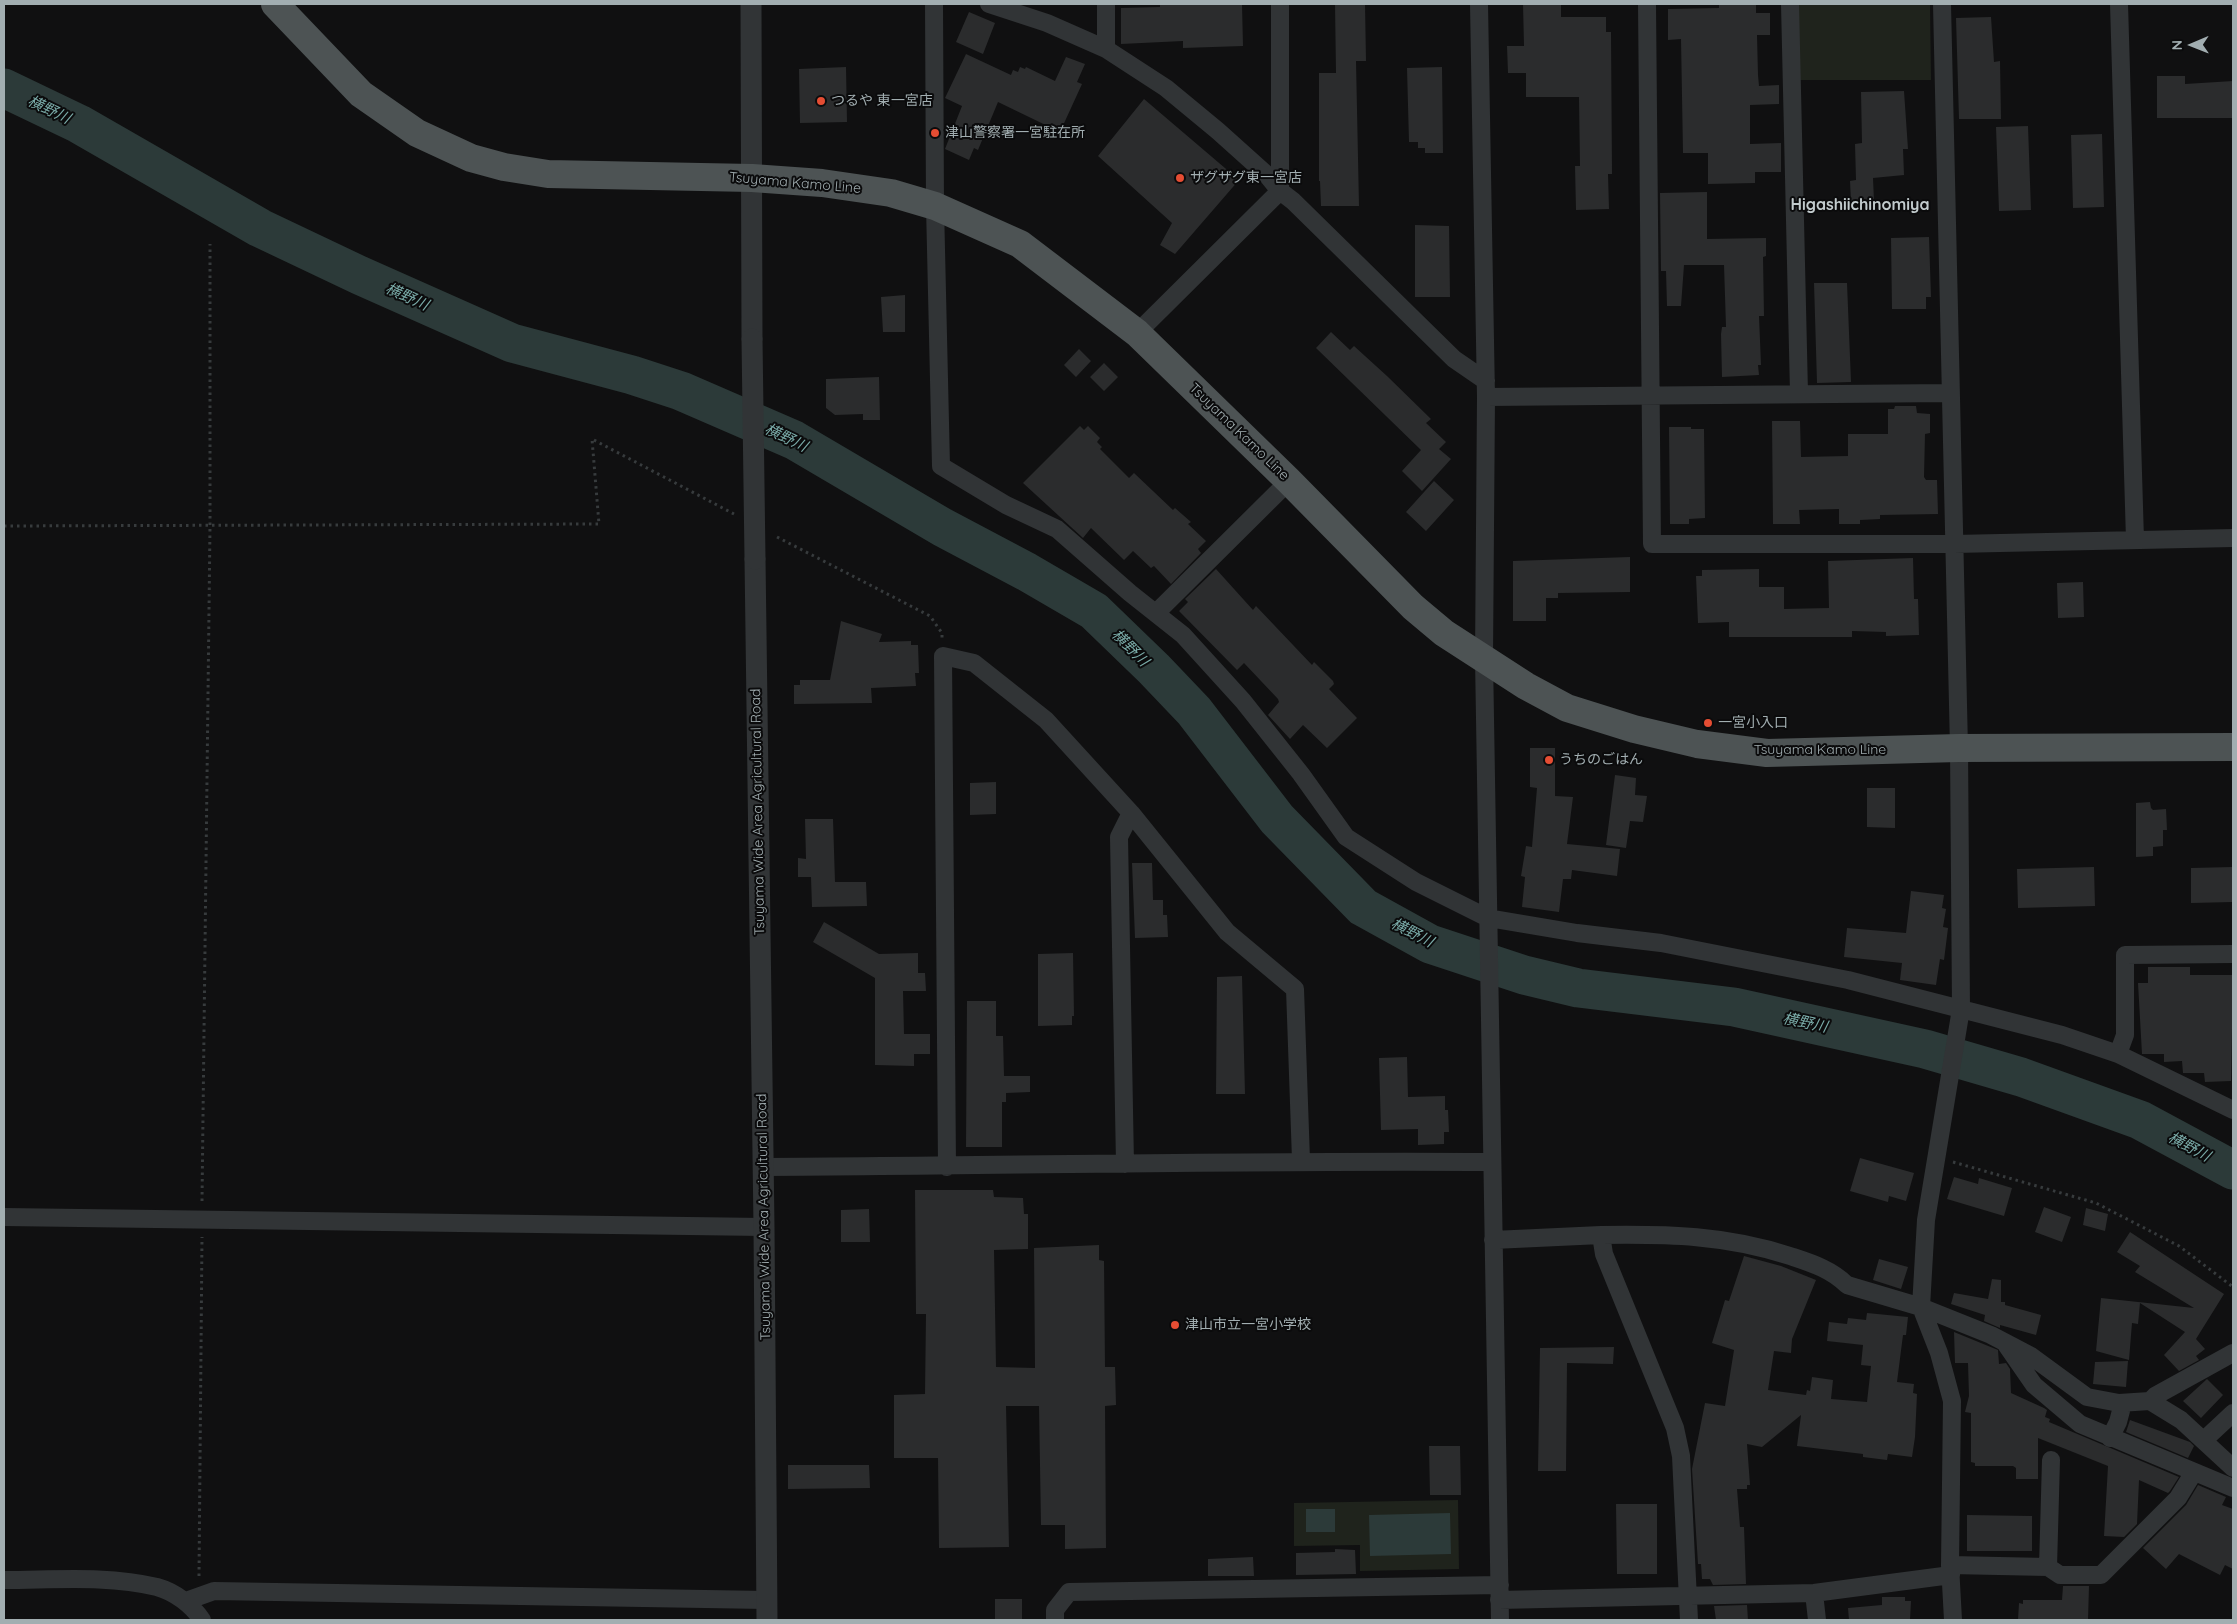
<!DOCTYPE html>
<html>
<head>
<meta charset="utf-8">
<style>
  body { margin:0 }
  #map { position:relative; width:2237px; height:1624px; overflow:hidden; background:#101011; font-family:Quicksand,sans-serif }
  canvas { display:block }
  .frame { position:absolute; inset:0; border:5px solid #a2aeb1; pointer-events:none }
  .north { position:absolute; left:2167px; top:20px; width:50px; height:50px; -webkit-text-stroke:4px #0b0b0c; paint-order:stroke; rotate:269deg; font-size:14px; font-weight:700; line-height:20px; text-align:center; color:#a2aeb1 }
  .north::after { content:''; display:block; margin:auto; width:18px; height:22px; background:#a2aeb1; clip-path:polygon(50% 0,100% 100%,50% 72%,0 100%) }
</style>
</head>
<body>
<div id="map">
<canvas width="2237" height="1624"></canvas>
<div class="frame"></div>
<div class="north">N</div>
</div>
<script>
const ctx = document.querySelector('canvas').getContext('2d');
ctx.lineJoin = 'round';
function fill(path, color) {
  ctx.fillStyle = color;
  ctx.fill(path, 'evenodd');
}
function strokePath(path, color, width, dash) {
  ctx.strokeStyle = color;
  ctx.lineWidth = width;
  ctx.lineCap = dash ? 'butt' : 'round';
  ctx.setLineDash(dash || []);
  ctx.stroke(path);
}
function drawText(font, color, halo, rows, align = 'center') {
  ctx.font = font + ' Quicksand,"Noto Sans JP",sans-serif';
  ctx.lineWidth = 4;
  ctx.setLineDash([]);
  ctx.textBaseline = 'middle';
  ctx.strokeStyle = halo;
  ctx.fillStyle = color;
  for (const [text, x, y, turn = 0] of rows) {
    ctx.save();
    ctx.translate(x, y);
    ctx.rotate((+turn || 0) * Math.PI / 180);
    ctx.textAlign = isNaN(turn) ? turn : align;
    if (halo) ctx.strokeText(text, 0, 0);
    ctx.fillText(text, 0, 0);
    ctx.restore();
  }
}
fill(new Path2D(`
  M 1798,4 L 1930,4 L 1931,80 L 1800,80 Z
  M 1458,1500 L 1459,1569 L 1360,1571 L 1360,1545 L 1294,1546 L 1294,1503 Z`), '#1f231c');
fill(new Path2D(`
  M 1306,1509 L 1335,1509 L 1335,1532 L 1306,1532 Z
  M 1450,1513 L 1451,1554 L 1370,1556 L 1369,1515 Z`), '#2c3a39');
strokePath(new Path2D(`
  M 4,88 L 79,124 L 260,228 L 359,275 L 512,343 L 632,375 L 681,391 L 794,440 L 942,527 L 1027,572 L 1094,611 L 1154,669 L 1194,711 L 1277,819 L 1363,907 L 1430,944 L 1524,975 L 1578,988 L 1734,1007 L 1925,1049 L 2021,1077 L 2140,1120 L 2233,1170`), '#2c3a39', 39);
fill(new Path2D(`
  M 1160,4 L 1242,4 L 1243,46 L 1183,48 L 1183,41 L 1121,44 L 1121,8 L 1160,7 Z
  M 1335,4 L 1365,4 L 1366,61 L 1356,61 L 1359,206 L 1321,206 L 1320,181 L 1319,181 L 1319,73 L 1336,73 Z
  M 1523,4 L 1561,4 L 1561,17 L 1606,17 L 1606,32 L 1611,32 L 1612,174 L 1608,174 L 1609,209 L 1576,210 L 1575,166 L 1580,166 L 1579,97 L 1526,97 L 1526,73 L 1508,73 L 1507,46 L 1524,46 Z
  M 1719,4 L 1756,4 L 1756,13 L 1770,13 L 1770,35 L 1757,35 L 1758,75 L 1759,86 L 1779,85 L 1779,104 L 1750,105 L 1750,144 L 1781,143 L 1781,172 L 1755,172 L 1755,183 L 1708,184 L 1708,153 L 1683,153 L 1681,39 L 1668,40 L 1668,9 L 1719,8 Z
  M 969,12 L 995,23 L 983,54 L 956,42 Z
  M 1991,17 L 1994,62 L 2000,61 L 2001,119 L 1959,119 L 1956,18 Z
  M 966,54 L 1011,75 L 1013,70 L 1018,72 L 1020,67 L 1025,69 L 1026,67 L 1055,81 L 1066,57 L 1085,64 L 1077,82 L 1082,84 L 1060,132 L 998,102 L 978,150 L 974,148 L 969,160 L 945,149 L 962,106 L 945,98 Z
  M 846,67 L 847,122 L 800,123 L 799,69 Z
  M 1442,67 L 1443,153 L 1425,153 L 1425,148 L 1418,148 L 1418,142 L 1409,142 L 1407,68 Z
  M 2157,76 L 2185,76 L 2185,84 L 2233,81 L 2233,118 L 2157,118 Z
  M 1904,91 L 1908,149 L 1903,149 L 1904,175 L 1873,178 L 1874,201 L 1851,202 L 1850,181 L 1856,180 L 1855,144 L 1862,143 L 1861,92 Z
  M 1144,99 L 1239,180 L 1175,254 L 1160,245 L 1172,223 L 1098,156 Z
  M 2028,126 L 2031,210 L 1999,211 L 1996,127 Z
  M 2102,134 L 2104,207 L 2073,208 L 2071,135 Z
  M 1707,192 L 1707,239 L 1766,238 L 1766,256 L 1763,257 L 1764,316 L 1759,316 L 1761,365 L 1758,365 L 1759,375 L 1722,377 L 1721,334 L 1722,327 L 1726,327 L 1724,265 L 1684,265 L 1681,306 L 1667,306 L 1666,271 L 1661,271 L 1660,193 Z
  M 1415,225 L 1449,226 L 1450,297 L 1415,297 Z
  M 1929,237 L 1931,297 L 1926,297 L 1926,309 L 1892,309 L 1891,238 Z
  M 1814,283 L 1847,283 L 1851,382 L 1817,383 Z
  M 905,295 L 905,332 L 883,332 L 881,297 Z
  M 1331,332 L 1350,350 L 1354,346 L 1387,376 L 1431,419 L 1426,423 L 1446,442 L 1439,449 L 1451,459 L 1422,491 L 1402,471 L 1421,450 L 1316,348 Z
  M 1079,349 L 1091,361 L 1076,377 L 1064,365 Z
  M 1104,363 L 1118,377 L 1104,391 L 1090,377 Z
  M 879,377 L 880,420 L 863,420 L 863,414 L 835,415 L 826,408 L 826,379 Z
  M 1895,406 L 1916,406 L 1917,413 L 1930,414 L 1930,433 L 1925,434 L 1924,477 L 1926,480 L 1937,480 L 1938,514 L 1880,515 L 1880,519 L 1860,520 L 1860,524 L 1839,524 L 1839,509 L 1799,510 L 1800,524 L 1773,524 L 1772,421 L 1800,421 L 1801,457 L 1848,456 L 1848,434 L 1888,434 L 1888,409 L 1894,409 Z
  M 1080,426 L 1084,430 L 1088,426 L 1100,438 L 1097,442 L 1102,447 L 1100,449 L 1129,478 L 1134,473 L 1173,510 L 1175,508 L 1191,522 L 1188,524 L 1206,541 L 1198,549 L 1201,553 L 1171,584 L 1154,566 L 1151,568 L 1133,551 L 1124,560 L 1091,528 L 1083,538 L 1023,483 Z
  M 1669,427 L 1691,427 L 1691,429 L 1704,429 L 1705,518 L 1689,519 L 1689,524 L 1670,524 Z
  M 1434,481 L 1454,500 L 1426,531 L 1406,512 Z
  M 1630,557 L 1630,592 L 1558,593 L 1558,598 L 1546,598 L 1546,621 L 1513,621 L 1513,561 Z
  M 1913,558 L 1914,599 L 1918,599 L 1919,635 L 1886,636 L 1886,632 L 1852,631 L 1852,637 L 1729,637 L 1729,622 L 1698,623 L 1696,576 L 1702,576 L 1702,570 L 1759,569 L 1759,587 L 1784,587 L 1784,609 L 1829,608 L 1828,561 Z
  M 1216,569 L 1253,610 L 1256,606 L 1312,665 L 1314,662 L 1333,681 L 1334,684 L 1329,689 L 1357,718 L 1327,748 L 1303,725 L 1290,739 L 1268,715 L 1279,702 L 1278,699 L 1244,663 L 1237,670 L 1179,611 L 1188,602 L 1185,599 Z
  M 2083,582 L 2084,617 L 2058,618 L 2057,583 Z
  M 841,621 L 882,634 L 879,642 L 911,641 L 911,645 L 918,645 L 919,673 L 915,673 L 916,686 L 871,688 L 872,703 L 794,704 L 794,685 L 800,685 L 800,680 L 830,680 Z
  M 1530,748 L 1555,748 L 1555,796 L 1573,797 L 1567,844 L 1620,849 L 1617,876 L 1572,870 L 1571,879 L 1563,879 L 1559,912 L 1522,907 L 1525,877 L 1521,876 L 1526,846 L 1532,847 L 1537,788 L 1530,787 Z
  M 1615,775 L 1636,778 L 1635,795 L 1647,796 L 1643,822 L 1630,821 L 1626,848 L 1606,845 Z
  M 996,782 L 996,814 L 970,815 L 970,783 Z
  M 1867,788 L 1895,788 L 1895,828 L 1867,827 Z
  M 2150,802 L 2151,808 L 2153,810 L 2166,809 L 2167,830 L 2163,830 L 2163,846 L 2153,847 L 2153,856 L 2136,857 L 2136,803 Z
  M 805,819 L 833,819 L 835,882 L 866,882 L 867,906 L 812,907 L 811,877 L 798,877 L 798,858 L 806,859 Z
  M 1132,863 L 1152,863 L 1153,900 L 1163,900 L 1163,915 L 1167,915 L 1168,937 L 1135,938 Z
  M 2094,867 L 2095,906 L 2018,908 L 2017,869 Z
  M 2233,867 L 2233,902 L 2191,903 L 2191,868 Z
  M 1911,891 L 1944,895 L 1942,908 L 1946,909 L 1943,927 L 1948,928 L 1944,960 L 1940,959 L 1936,985 L 1900,980 L 1902,963 L 1844,957 L 1847,928 L 1906,933 Z
  M 824,922 L 879,954 L 918,953 L 918,973 L 925,973 L 926,991 L 903,991 L 904,1034 L 930,1034 L 930,1054 L 914,1054 L 914,1066 L 875,1065 L 875,978 L 813,942 Z
  M 1073,953 L 1074,1016 L 1072,1016 L 1072,1025 L 1038,1026 L 1038,954 Z
  M 2148,967 L 2190,967 L 2190,975 L 2233,975 L 2231,1081 L 2205,1082 L 2204,1073 L 2183,1073 L 2182,1061 L 2164,1062 L 2164,1054 L 2142,1054 L 2138,983 L 2148,983 Z
  M 1242,976 L 1245,1094 L 1216,1094 L 1217,977 Z
  M 967,1001 L 996,1001 L 996,1036 L 1003,1036 L 1004,1076 L 1030,1076 L 1030,1092 L 1006,1093 L 1006,1102 L 1002,1102 L 1002,1147 L 966,1147 Z
  M 1407,1057 L 1408,1097 L 1445,1096 L 1445,1110 L 1448,1110 L 1449,1132 L 1444,1132 L 1444,1144 L 1418,1145 L 1418,1129 L 1381,1130 L 1379,1058 Z
  M 1860,1158 L 1914,1173 L 1906,1201 L 1889,1196 L 1888,1202 L 1850,1191 Z
  M 1954,1177 L 1978,1184 L 1979,1178 L 2012,1188 L 2004,1216 L 1947,1199 Z
  M 915,1190 L 993,1190 L 994,1197 L 1023,1198 L 1024,1214 L 1028,1214 L 1028,1249 L 994,1250 L 996,1367 L 1035,1368 L 1034,1248 L 1099,1245 L 1099,1260 L 1104,1261 L 1105,1367 L 1115,1367 L 1116,1405 L 1105,1406 L 1106,1548 L 1065,1549 L 1065,1525 L 1041,1525 L 1039,1406 L 1006,1406 L 1009,1547 L 939,1548 L 938,1458 L 894,1458 L 894,1395 L 925,1394 L 926,1314 L 916,1314 Z
  M 2044,1207 L 2071,1217 L 2062,1242 L 2035,1232 Z
  M 2086,1208 L 2108,1214 L 2105,1231 L 2083,1225 Z
  M 869,1209 L 870,1242 L 841,1242 L 841,1210 Z
  M 2130,1232 L 2224,1294 L 2196,1339 L 2205,1349 L 2196,1356 L 2199,1360 L 2179,1371 L 2164,1355 L 2185,1332 L 2140,1303 L 2138,1324 L 2132,1323 L 2129,1360 L 2096,1351 L 2101,1298 L 2194,1308 L 2135,1272 L 2140,1266 L 2117,1252 Z
  M 1744,1256 L 1781,1266 L 1816,1280 L 1792,1339 L 1791,1353 L 1774,1351 L 1768,1390 L 1806,1395 L 1807,1390 L 1810,1391 L 1812,1377 L 1833,1380 L 1831,1399 L 1867,1402 L 1871,1366 L 1861,1365 L 1863,1345 L 1827,1341 L 1829,1322 L 1847,1324 L 1848,1318 L 1866,1320 L 1867,1313 L 1908,1317 L 1906,1335 L 1903,1335 L 1897,1382 L 1914,1384 L 1913,1393 L 1917,1394 L 1915,1437 L 1912,1457 L 1888,1454 L 1887,1460 L 1863,1457 L 1863,1454 L 1797,1446 L 1801,1415 L 1762,1447 L 1747,1444 L 1750,1485 L 1747,1485 L 1747,1489 L 1737,1489 L 1740,1527 L 1744,1527 L 1746,1584 L 1713,1585 L 1710,1579 L 1702,1579 L 1701,1564 L 1698,1564 L 1692,1469 L 1705,1403 L 1725,1406 L 1734,1350 L 1712,1343 L 1725,1300 L 1729,1301 Z
  M 1879,1259 L 1908,1267 L 1901,1289 L 1873,1280 Z
  M 1992,1279 L 2001,1280 L 2001,1302 L 2005,1302 L 2005,1305 L 2041,1315 L 2036,1335 L 2000,1325 L 2000,1328 L 1984,1321 L 1985,1315 L 1951,1304 L 1954,1293 L 1988,1299 Z
  M 1954,1332 L 1998,1350 L 1999,1364 L 2006,1363 L 2010,1369 L 2011,1393 L 2044,1408 L 2047,1410 L 2045,1417 L 2050,1419 L 2049,1422 L 2179,1477 L 2170,1491 L 2168,1493 L 2139,1480 L 2137,1524 L 2124,1537 L 2104,1536 L 2108,1466 L 2038,1438 L 2038,1479 L 2016,1479 L 2016,1468 L 2013,1466 L 1975,1466 L 1975,1463 L 1971,1462 L 1971,1413 L 1965,1412 L 1969,1396 L 1968,1363 L 1955,1363 Z
  M 1614,1347 L 1613,1364 L 1567,1363 L 1566,1471 L 1538,1471 L 1540,1348 Z
  M 2128,1361 L 2126,1387 L 2093,1384 L 2095,1362 Z
  M 2207,1379 L 2223,1395 L 2201,1418 L 2183,1401 Z
  M 2130,1420 L 2190,1442 L 2194,1446 L 2188,1458 L 2126,1432 Z
  M 1429,1446 L 1460,1446 L 1461,1495 L 1430,1495 Z
  M 788,1465 L 869,1465 L 870,1488 L 788,1489 Z
  M 2198,1485 L 2226,1497 L 2222,1505 L 2233,1509 L 2233,1569 L 2225,1565 L 2220,1575 L 2179,1554 L 2166,1569 L 2143,1548 L 2186,1505 Z
  M 1616,1504 L 1657,1504 L 1657,1574 L 1617,1574 Z
  M 1967,1515 L 2032,1516 L 2032,1551 L 1967,1551 Z
  M 1335,1549 L 1355,1550 L 1356,1574 L 1296,1575 L 1296,1553 L 1335,1552 Z
  M 1253,1557 L 1254,1576 L 1208,1576 L 1208,1559 Z
  M 2063,1586 L 2089,1586 L 2088,1620 L 2018,1620 L 2019,1603 L 2023,1604 L 2023,1600 L 2062,1600 Z
  M 1882,1597 L 1905,1597 L 1905,1601 L 1911,1601 L 1910,1620 L 1849,1620 L 1848,1608 L 1882,1605 Z
  M 995,1599 L 1022,1599 L 1022,1620 L 995,1620 Z
  M 1747,1605 L 1748,1620 L 1716,1620 L 1714,1606 Z`), '#2b2c2d');
strokePath(new Path2D(`
  M 4,526 L 599,524 L 592,439 L 734,514
  M 777,537 L 930,616 L 942,633 L 942,638
  M 1953,1162 L 2096,1203 L 2179,1246 L 2233,1287
  M 202,1201 L 210,526 L 210,244
  M 199,1576 L 202,1237`), '#373b3d', 3, [2.5, 4]);
strokePath(new Path2D(`
  M 934,4 L 935,206 L 941,466 L 1006,505 L 1057,529 L 1130,593 L 1183,635 L 1243,701 L 1301,774 L 1346,837 L 1416,882 L 1488,918 L 1577,933 L 1661,943 L 1848,980 L 2062,1035 L 2118,1054 L 2233,1110
  M 989,4 L 1047,23 L 1106,49 L 1166,88 L 1218,131 L 1267,175 L 1280,191 L 1293,201 L 1454,359 L 1486,381
  M 1106,4 L 1106,49
  M 1479,4 L 1486,397 L 1484,658 L 1500,1620
  M 1647,4 L 1652,544 L 1954,544 L 2233,538
  M 1790,4 L 1799,393
  M 1942,4 L 1959,748 L 1961,1009 L 1926,1220 L 1921,1307 L 1939,1353 L 1952,1401 L 1950,1565 L 1953,1620
  M 2119,4 L 2135,540
  M 1137,333 L 1280,191 L 1280,4
  M 1486,397 L 1950,393
  M 1156,613 L 1289,481
  M 2118,1054 L 2125,1035 L 2125,955 L 2233,954
  M 1125,1164 L 1119,837 L 1131,813
  M 764,1167 C 1006,1166 1249,1160 1491,1162
  M 947,1167 L 943,656 L 974,663 L 1046,720 L 1131,813 L 1227,932 L 1295,989 L 1301,1160
  M 4,1217 L 764,1227
  M 1601,1235 C 1668,1234 1726,1235 1790,1256 C 1811,1263 1831,1269 1847,1285 L 1921,1307 L 1991,1335 L 2031,1356 L 2087,1397 L 2119,1403 L 2150,1401 L 2181,1420 L 2233,1468
  M 1493,1240 L 1601,1235 L 1604,1254 L 1675,1428 L 1681,1456 L 1689,1620
  M 2007,1346 L 2034,1385 L 2080,1424 L 2233,1488
  M 2150,1401 L 2155,1396 L 2233,1353
  M 2110,1438 L 2118,1422 L 2123,1403
  M 2204,1440 L 2233,1413
  M 1950,1565 L 2048,1567 L 2060,1575 L 2101,1575 L 2178,1498 L 2194,1472
  M 2048,1567 L 2051,1460
  M 4,1580 C 54,1580 108,1575 157,1587 C 175,1592 192,1605 202,1620
  M 1814,1593 L 1817,1620
  M 1499,1600 L 1814,1593 L 1951,1575
  M 186,1601 L 214,1591 L 766,1600
  M 1055,1620 L 1055,1610 L 1069,1592 L 1500,1585`), '#313436', 18);
strokePath(new Path2D(`
  M 751,4 L 752,339
  M 755,559 L 764,1227 L 767,1620`), '#313436', 21);
strokePath(new Path2D(`
  M 275,4 L 361,94 L 417,133 L 471,158 L 504,167 L 548,174 L 752,178 L 822,183 L 891,193 L 935,206 L 1020,244 L 1137,333 L 1289,481 L 1413,607 L 1444,633 L 1526,686 L 1567,708 L 1634,729 L 1697,744 L 1767,753 L 1959,748 L 2233,747`), '#4d5354', 28);
strokePath(new Path2D(`
  M 752,339 L 755,559`), '#313436', 21);
for (const [x, y, r, color] of [
  [821,101,5,"#e54d33"],
  [935,133,5,"#e54d33"],
  [1180,178,5,"#e54d33"],
  [1708,723,5,"#e54d33"],
  [1549,760,5,"#e54d33"],
  [1175,1325,5,"#e54d33"]
]) {
  const dot = new Path2D();
  dot.arc(x, y, r, 0, 2 * Math.PI);
  ctx.fillStyle = color;
  ctx.fill(dot);
  strokePath(dot, '#0b0b0c', 2);
}
drawText('14px', '#a2aeb1', '#0b0b0c', [
  ["つるや 東一宮店",831,101],
  ["津山警察署一宮駐在所",945,133],
  ["ザグザグ東一宮店",1190,178],
  ["一宮小入口",1718,723],
  ["うちのごはん",1559,760],
  ["津山市立一宮小学校",1185,1325]
], 'left');
drawText('14px', '#a2aeb1', '#0b0b0c', [
  ["Tsuyama Kamo Line",795,183,5],
  ["Tsuyama Kamo Line",1239,432,44],
  ["Tsuyama Kamo Line",1820,750],
  ["Tsuyama Wide Area Agricultural Road",758,812,-91],
  ["Tsuyama Wide Area Agricultural Road",764,1217,-91]
]);
drawText('italic 15px', '#7aaba8', '#0b0b0c', [
  ["横野川",49,110,26],
  ["横野川",407,297,24],
  ["横野川",786,438,26],
  ["横野川",1130,648,45],
  ["横野川",1412,933,27],
  ["横野川",1805,1023,12],
  ["横野川",2189,1147,28]
]);
drawText('bold 16px', '#c2cbcd', '#0b0b0c', [
  ["Higashiichinomiya",1860,205]
]);
</script>
</body>
</html>
